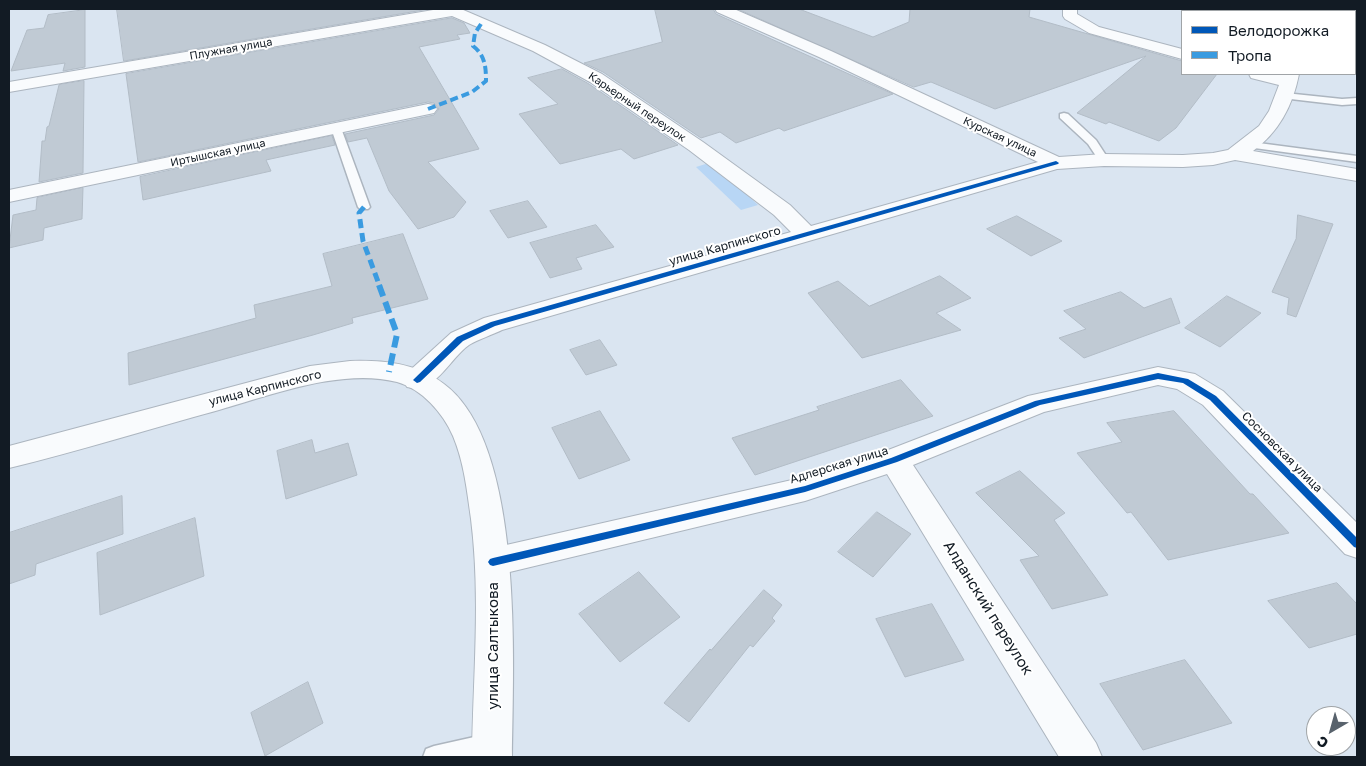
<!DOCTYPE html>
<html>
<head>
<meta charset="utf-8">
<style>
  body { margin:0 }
  #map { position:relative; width:1366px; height:766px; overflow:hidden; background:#dae5f1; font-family:"Golos Text",sans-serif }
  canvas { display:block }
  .frame { position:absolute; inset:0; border:10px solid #121b24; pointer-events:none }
  .legend { position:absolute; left:1181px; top:10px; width:175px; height:65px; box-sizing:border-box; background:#fff; border:1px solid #a0a4a7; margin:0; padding:6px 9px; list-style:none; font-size:15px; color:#121b24 }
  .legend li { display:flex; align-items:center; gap:10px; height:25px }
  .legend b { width:25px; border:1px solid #a0a4a7 }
  .north { position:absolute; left:1306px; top:706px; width:50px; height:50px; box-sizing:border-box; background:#fff; border:1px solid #a0a4a7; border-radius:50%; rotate:218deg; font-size:14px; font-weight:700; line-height:20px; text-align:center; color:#121b24 }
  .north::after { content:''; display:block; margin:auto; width:18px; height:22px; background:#58626c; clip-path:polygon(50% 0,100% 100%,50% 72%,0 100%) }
</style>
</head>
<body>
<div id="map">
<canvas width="1366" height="766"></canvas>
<div class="frame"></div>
<ul class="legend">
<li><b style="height:6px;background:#0057b8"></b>Велодорожка</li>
<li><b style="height:6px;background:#3a9be0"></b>Тропа</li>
</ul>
<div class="north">С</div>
</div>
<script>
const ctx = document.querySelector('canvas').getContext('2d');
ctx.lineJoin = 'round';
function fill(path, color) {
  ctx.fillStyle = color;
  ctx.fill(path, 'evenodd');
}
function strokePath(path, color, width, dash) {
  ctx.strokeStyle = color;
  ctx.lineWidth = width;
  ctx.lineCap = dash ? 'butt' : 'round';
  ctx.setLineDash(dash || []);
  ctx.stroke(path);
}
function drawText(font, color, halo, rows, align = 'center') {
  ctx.font = font + ' "Golos Text",sans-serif';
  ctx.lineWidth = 4;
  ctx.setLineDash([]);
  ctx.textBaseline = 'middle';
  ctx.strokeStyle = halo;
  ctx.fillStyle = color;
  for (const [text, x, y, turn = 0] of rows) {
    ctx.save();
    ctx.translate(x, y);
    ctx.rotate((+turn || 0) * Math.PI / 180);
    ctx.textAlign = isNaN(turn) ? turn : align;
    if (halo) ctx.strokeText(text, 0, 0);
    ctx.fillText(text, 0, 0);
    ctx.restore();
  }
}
fill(new Path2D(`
  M 712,162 L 758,205 L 741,210 L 696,167 Z`), '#b8d6f5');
const building = new Path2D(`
  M 117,9 L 429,9 L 124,61 Z
  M 655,9 L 713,9 L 716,14 L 893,94 L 784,131 L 779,128 L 736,143 L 720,132 L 701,138 L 603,72 L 584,63 L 662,42 Z
  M 738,9 L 799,9 L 873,37 L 909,22 L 910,9 L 1030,9 L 1029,17 L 1182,61 L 1182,74 L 1217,74 L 1176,128 L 1159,141 L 1109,122 L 1106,124 L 1077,113 L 1146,56 L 995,109 L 931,82 L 914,87 Z
  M 85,10 L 85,67 L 63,71 L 65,63 L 11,71 L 27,30 L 44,28 L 48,15 Z
  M 452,18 L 464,23 L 470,33 L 457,35 L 460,39 L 419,47 L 479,149 L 428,162 L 466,202 L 454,217 L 418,229 L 389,191 L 367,138 L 348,142 L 345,134 L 434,115 L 439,109 L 434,103 L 428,102 L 138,162 L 126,74 Z
  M 562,69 L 589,84 L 678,145 L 634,159 L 621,149 L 560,164 L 519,114 L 558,104 L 528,78 Z
  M 84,81 L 83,173 L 39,182 L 42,141 L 45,141 L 47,127 L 49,126 L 59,85 Z
  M 332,136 L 335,145 L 266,160 L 271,171 L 143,200 L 140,177 Z
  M 83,188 L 82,219 L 44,228 L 43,240 L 9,248 L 13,215 L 36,210 L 37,198 Z
  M 528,201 L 547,227 L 508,238 L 490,211 Z
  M 1298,215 L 1333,224 L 1296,317 L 1287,314 L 1289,298 L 1272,292 L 1296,239 Z
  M 1017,216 L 1062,241 L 1031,256 L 987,229 Z
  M 596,225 L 614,247 L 576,258 L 582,269 L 550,278 L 530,243 Z
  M 403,234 L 428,299 L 352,318 L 353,323 L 313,335 L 129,385 L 128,353 L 256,318 L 254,305 L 332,286 L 323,254 Z
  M 940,276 L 971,298 L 936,313 L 961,330 L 862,358 L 808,293 L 838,281 L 869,306 Z
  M 1121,292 L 1144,308 L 1171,298 L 1180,323 L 1084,358 L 1059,338 L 1086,329 L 1064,311 Z
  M 1227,296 L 1261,313 L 1220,347 L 1185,328 Z
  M 600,340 L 617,365 L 586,375 L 570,350 Z
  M 901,380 L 933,416 L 755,475 L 732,438 L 819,410 L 817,407 Z
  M 600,411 L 630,460 L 579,479 L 552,428 Z
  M 1174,411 L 1250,494 L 1253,494 L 1289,533 L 1168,560 L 1131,512 L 1127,513 L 1077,453 L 1122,442 L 1107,423 Z
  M 312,440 L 315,453 L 348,443 L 357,475 L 286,499 L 277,451 Z
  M 1020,471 L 1065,513 L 1054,520 L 1108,595 L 1052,609 L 1020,560 L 1039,556 L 976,493 Z
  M 122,496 L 123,534 L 36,564 L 35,575 L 9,584 L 9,533 Z
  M 877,512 L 911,534 L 873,577 L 838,552 Z
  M 195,518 L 204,576 L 100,615 L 97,553 Z
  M 639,572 L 680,617 L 620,662 L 579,614 Z
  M 1337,583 L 1357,604 L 1357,634 L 1309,648 L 1268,601 Z
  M 764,590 L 782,605 L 772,618 L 775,621 L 753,647 L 750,645 L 689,722 L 664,703 L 710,649 L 711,650 Z
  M 932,604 L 964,660 L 905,677 L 876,619 Z
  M 1185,660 L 1232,723 L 1143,750 L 1100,684 Z
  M 308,682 L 323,723 L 265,756 L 251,713 Z`);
fill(building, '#c0cad4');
strokePath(building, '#b2bcc6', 1);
const lane = new Path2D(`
  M 1285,93 L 1342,99 L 1357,98 L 1357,104 L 1342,105 L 1282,98 L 1280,96 Z
  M 1064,113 L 1068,114 L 1096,140 L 1109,160 L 1108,162 L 1100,162 L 1088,144 L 1060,118 L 1060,114 Z
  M 336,125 L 341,128 L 370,207 L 368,209 L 360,209 L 358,207 L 331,128 Z
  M 1251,142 L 1357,156 L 1357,162 L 1247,147 L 1246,145 Z
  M 492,733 L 500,736 L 503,744 L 500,752 C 477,761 447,759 423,757 L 426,749 L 434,746 Z`);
const street = new Path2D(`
  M 439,9 L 461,9 L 545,45 L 602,74 L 703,142 L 790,205 L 811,226 L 1038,162 L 819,57 L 717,12 L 715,9 L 734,9 L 831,51 L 1059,157 L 1104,154 L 1183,155 L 1213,153 L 1228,150 L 1259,126 L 1269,111 L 1279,85 L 1251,78 L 1249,74 L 1299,74 C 1293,105 1279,132 1253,151 L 1357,169 L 1357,181 L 1235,160 L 1213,165 L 1183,167 L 1104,166 L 1057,169 L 502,330 C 492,335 479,339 469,345 C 449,359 435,395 407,387 L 403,380 L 407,373 L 451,333 L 484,318 L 791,232 L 774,215 L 689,150 L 590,82 L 533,51 L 452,16 L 9,92 L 9,82 Z
  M 1063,9 L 1077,9 L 1077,14 L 1099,27 L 1182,49 L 1182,59 L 1089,33 L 1065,19 L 1063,16 Z
  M 1289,9 L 1303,9 L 1303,11 L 1289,11 Z
  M 428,104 L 434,105 L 437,109 L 434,113 L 9,202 L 9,190 Z
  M 1158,367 L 1195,374 L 1223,391 L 1357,523 L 1357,558 L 1345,554 L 1203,405 L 1177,389 L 1158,385 L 1044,412 L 913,465 L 1096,743 L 1102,757 L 1059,757 L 887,474 L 805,501 L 493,576 L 481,572 L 476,562 L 481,552 L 493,548 L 805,477 L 883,452 L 1028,396 Z`);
const secondary = new Path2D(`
  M 350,361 C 383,360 417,363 444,384 C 525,444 513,665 512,757 L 472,757 C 473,677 481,599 471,519 C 467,491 464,462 453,436 C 443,413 422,389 397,382 C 341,368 272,395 219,410 C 149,429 79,451 9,468 L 9,446 L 310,366 Z`);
strokePath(lane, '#acb5bf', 3);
strokePath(street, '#acb5bf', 2);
strokePath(secondary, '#acb5bf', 2);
fill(lane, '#f9fbfd');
fill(street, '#f9fbfd');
fill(secondary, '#f9fbfd');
strokePath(new Path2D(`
  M 428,109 L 472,92 L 486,81 C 486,67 485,55 473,46 L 475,33 L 481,24`), '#3a9be0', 4, [8, 4]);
strokePath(new Path2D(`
  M 364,207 L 359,213 L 363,241 L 380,287`), '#3a9be0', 5, [9, 5]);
strokePath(new Path2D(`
  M 379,285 L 397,334 L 389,372`), '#3a9be0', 6, [12, 6]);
fill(new Path2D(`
  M 1056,161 L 1059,163 L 1058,164 L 495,326 L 463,341 L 420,382 L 417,383 L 413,380 L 457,337 L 491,322 Z
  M 1158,373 L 1188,379 L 1216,396 L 1357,538 L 1357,548 L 1354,547 L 1210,400 L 1183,383 L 1158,379 L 1040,405 L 897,462 L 805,492 L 493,566 L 490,565 L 488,562 L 490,559 L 493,558 L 805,486 L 891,458 L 1035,401 Z`), '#0057b8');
drawText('11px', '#121b24', '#fff', [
  ["Плужная улица",231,49,-10],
  ["Карьерный переулок",637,107,34],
  ["Курская улица",1000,137,25],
  ["Иртышская улица",218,153,-12]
]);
drawText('12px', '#121b24', '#fff', [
  ["улица Карпинского",725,246,-16],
  ["улица Карпинского",265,388,-14],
  ["Сосновская улица",1282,452,45],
  ["Адлерская улица",839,465,-17]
]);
drawText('15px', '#121b24', '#fff', [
  ["Алданский переулок",988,608,58],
  ["улица Салтыкова",493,646,-90]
]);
</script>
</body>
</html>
